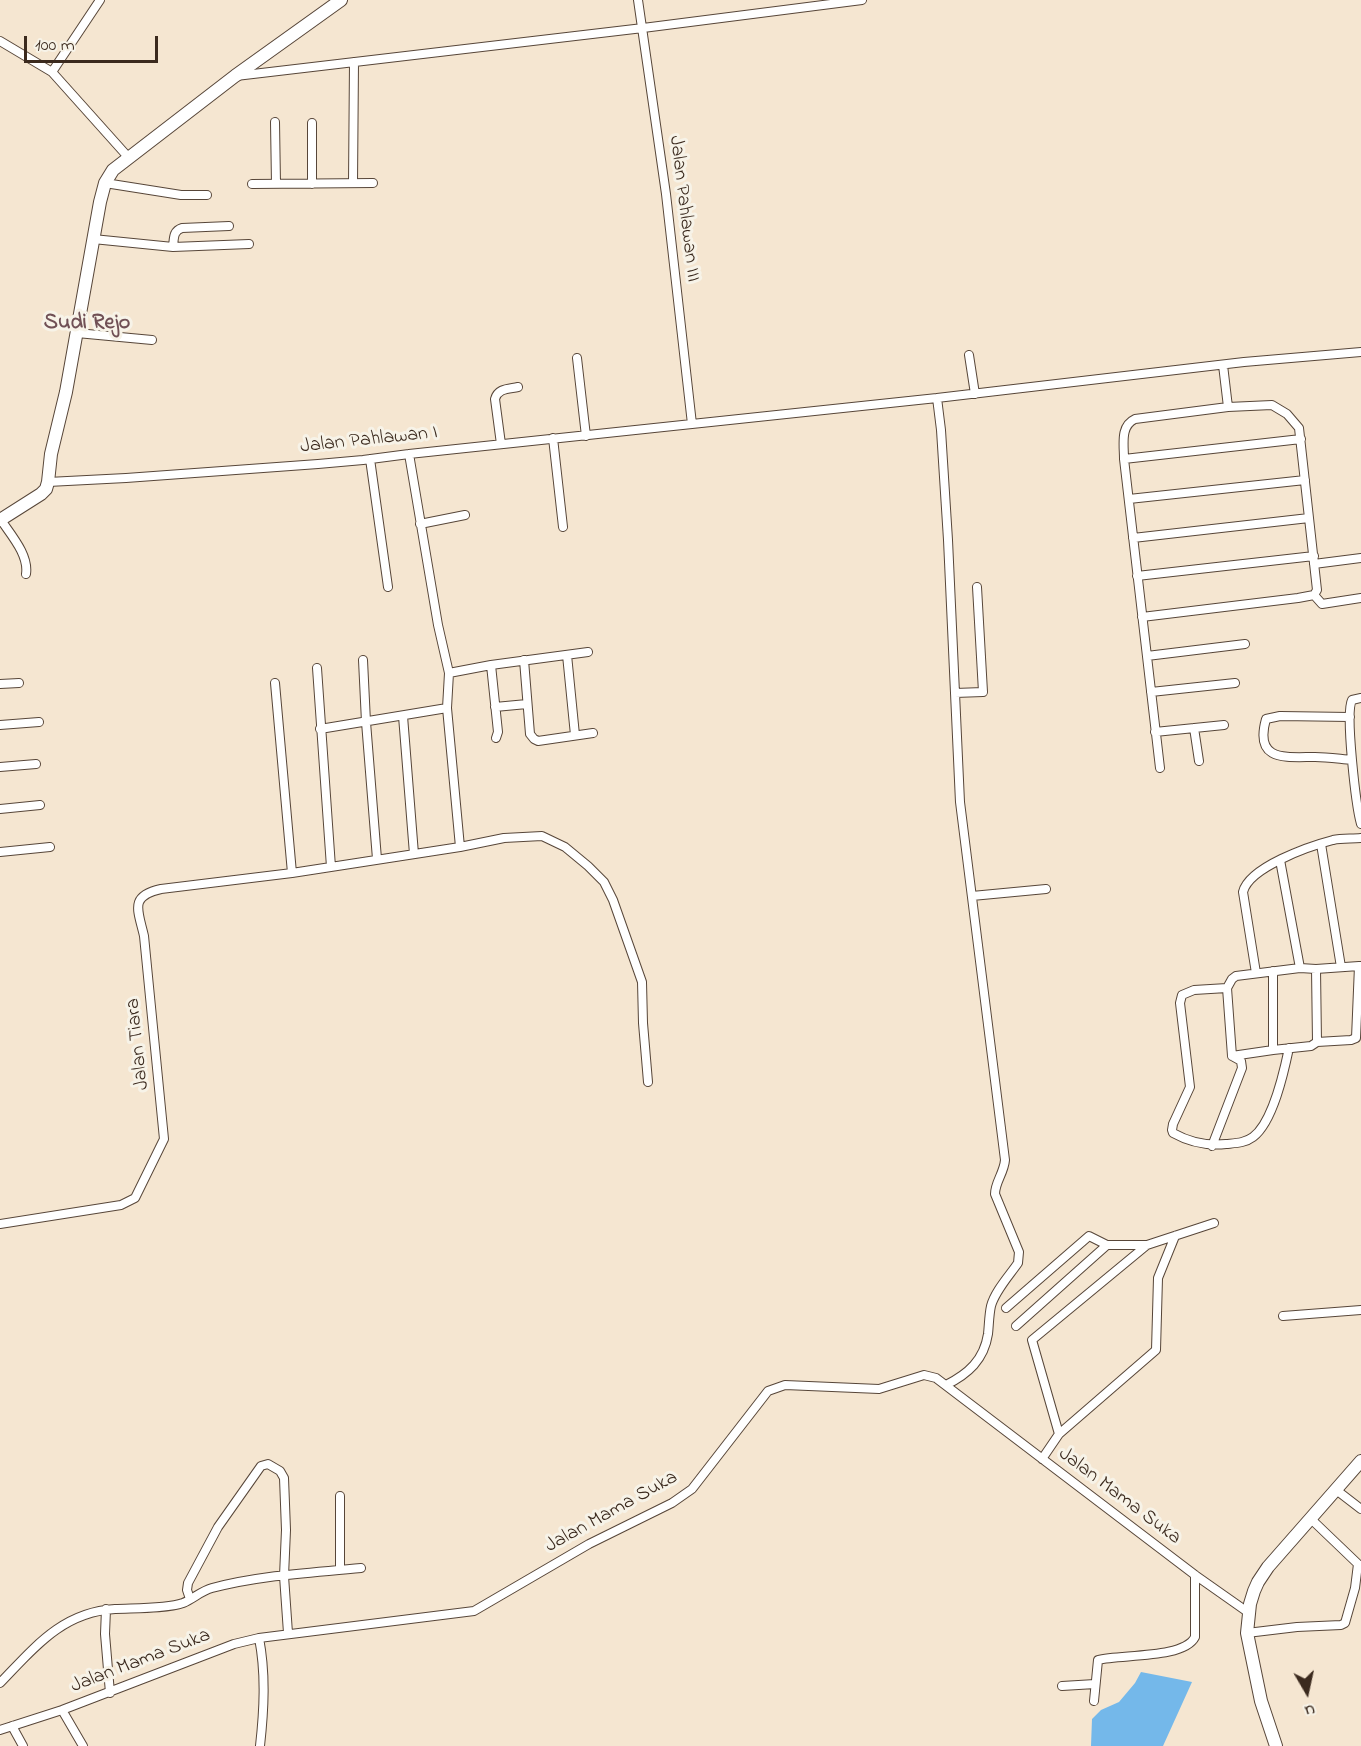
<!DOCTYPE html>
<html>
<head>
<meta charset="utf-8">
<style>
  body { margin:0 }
  #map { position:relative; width:1361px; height:1746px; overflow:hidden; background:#f5e6d1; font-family:"Indie Flower",sans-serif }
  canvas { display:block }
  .north { position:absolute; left:1277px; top:1662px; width:60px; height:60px; -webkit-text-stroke:4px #f7f3e8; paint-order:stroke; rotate:171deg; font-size:16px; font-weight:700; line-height:24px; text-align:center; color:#3b2a1e }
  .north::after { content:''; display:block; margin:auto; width:21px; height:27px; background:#3b2a1e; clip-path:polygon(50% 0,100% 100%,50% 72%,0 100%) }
  .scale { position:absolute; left:24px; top:36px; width:134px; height:27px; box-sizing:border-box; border:3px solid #3b2a1e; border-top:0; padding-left:8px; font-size:18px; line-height:21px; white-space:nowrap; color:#3b2a1e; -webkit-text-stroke:4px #f7f3e8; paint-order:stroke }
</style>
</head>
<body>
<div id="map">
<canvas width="1361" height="1746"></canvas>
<div class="north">U</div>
<div class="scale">100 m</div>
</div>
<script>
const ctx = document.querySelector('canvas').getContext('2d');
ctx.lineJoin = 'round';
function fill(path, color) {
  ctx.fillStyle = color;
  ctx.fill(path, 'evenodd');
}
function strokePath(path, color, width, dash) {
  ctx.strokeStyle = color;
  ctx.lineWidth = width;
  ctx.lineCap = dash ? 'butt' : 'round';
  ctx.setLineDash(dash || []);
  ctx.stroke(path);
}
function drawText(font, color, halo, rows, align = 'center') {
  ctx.font = font + ' "Indie Flower",sans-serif';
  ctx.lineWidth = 6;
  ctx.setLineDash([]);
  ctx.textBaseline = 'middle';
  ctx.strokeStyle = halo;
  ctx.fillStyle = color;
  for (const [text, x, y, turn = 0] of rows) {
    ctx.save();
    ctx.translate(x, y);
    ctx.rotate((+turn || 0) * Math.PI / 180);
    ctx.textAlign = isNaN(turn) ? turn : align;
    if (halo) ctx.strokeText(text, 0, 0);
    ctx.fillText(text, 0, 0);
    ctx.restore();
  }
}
fill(new Path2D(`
  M 1141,1672 L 1192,1682 L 1163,1746 L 1091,1746 L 1092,1719 L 1101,1710 L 1119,1702 L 1135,1683 Z`), '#74b8ea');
const minor = new Path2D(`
  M 638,0 L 666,194 L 692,424
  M 0,41 L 52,72 L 129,158
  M 52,72 L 100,0
  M 236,76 L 643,28 L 862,0
  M 275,122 L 276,184
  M 105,183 L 181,195 L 207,195
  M 353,183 L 354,62
  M 252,184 L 373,183
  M 312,184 L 312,123
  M 93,239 L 173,247 L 249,244
  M 173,247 C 174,238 173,231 182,228 L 229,226
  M 77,333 L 152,340
  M 969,355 L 975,394
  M 577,358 L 586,436
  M 937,398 L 941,430 L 948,540 L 960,802 L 1005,1160 C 1004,1173 995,1182 995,1194 L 1019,1252 L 1018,1263 C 1009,1276 995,1291 991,1306 C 989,1315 989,1325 988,1334 C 984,1360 968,1374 946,1385
  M 553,438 L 563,527
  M 501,444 L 495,399 C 498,388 509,389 518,387
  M 409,454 L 438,625 L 449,673 L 447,708 L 460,847
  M 370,459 L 388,587
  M 1124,459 L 1301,439
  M 48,482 L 126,478 L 318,464 L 363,460 L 409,454 L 937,398 L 1244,362 L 1361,352
  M 1129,499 L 1305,480
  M 1,520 C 11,535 29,555 26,574
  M 420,524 L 465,515
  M 1133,538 L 1309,518
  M 1314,564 L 1361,558
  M 1137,576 L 1314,556
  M 1314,595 L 1322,604 L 1361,598
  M 1142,617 L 1298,598 L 1314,595 L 1317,590 L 1299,428 L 1287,414 L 1272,405 L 1228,407
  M 567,655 L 575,735
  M 1147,656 L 1245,644
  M 363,660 L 366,722 L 377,859
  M 524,660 L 530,734 L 534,739 L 538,741 L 593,733
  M 491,665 L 498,732 L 496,738
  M 317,668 L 331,867
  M 449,673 L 491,665 L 588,652
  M 275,683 L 292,873
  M 0,684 L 19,683
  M 1151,692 L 1235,683
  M 955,693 L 983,692 L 977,587
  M 1361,698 L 1352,700 C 1345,713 1356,806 1361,824
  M 495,707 L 527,704
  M 403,716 L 414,854
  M 1350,717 L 1280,716 L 1266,719 C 1254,762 1285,757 1315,757 C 1327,757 1340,759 1352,760
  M 0,725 L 39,722
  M 1194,728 L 1199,761
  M 320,729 L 447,708
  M 1155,732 L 1224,725
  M 0,767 L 36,764
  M 1160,768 L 1124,459 C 1124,444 1120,426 1135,419 L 1228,407 L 1223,365
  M 0,809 L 40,805
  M 1321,844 L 1341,967
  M 0,852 L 50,847
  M 1280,860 L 1300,968
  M 972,896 L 1046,889
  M 1316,969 L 1317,1042
  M 1273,971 L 1273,1050
  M 1256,973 L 1243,892 C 1249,867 1310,846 1333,840 C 1342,838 1352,839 1361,838
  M 1227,988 L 1194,990 L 1182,995 L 1180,1003 L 1190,1087 L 1173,1124 L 1172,1130 L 1173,1133 C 1191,1143 1207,1146 1226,1144 C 1236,1143 1245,1143 1253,1137 C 1273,1122 1284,1072 1289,1048
  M 1232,1056 L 1227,988 L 1232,979 L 1236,976 L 1300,968 L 1316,969 L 1359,966
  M 1212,1146 L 1242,1068 L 1241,1061 L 1232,1056 L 1273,1050 L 1311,1046 L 1317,1042 L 1351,1040 L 1356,1038 L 1359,966 L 1361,966
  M 0,1224 L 121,1205 L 135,1198 L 164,1139 L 144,936 C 138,910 129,896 161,889 L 292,873 L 460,847 L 504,838 L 542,836 L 565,847 L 588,866 L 604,882 L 613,900 L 642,982 L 643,1023 L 648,1082
  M 1006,1308 L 1089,1236 L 1107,1245
  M 1283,1316 L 1361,1310
  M 1016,1326 L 1107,1245 L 1147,1245
  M 1059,1434 L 1156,1350 L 1158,1278 L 1175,1236
  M 1042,1459 L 1059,1434 L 1032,1340 L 1147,1245 L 1214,1223
  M 1335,1489 L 1361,1509
  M 340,1570 L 340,1496
  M 190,1599 L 187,1590 L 188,1583 L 218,1527 L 261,1466 L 268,1464 L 280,1471 L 284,1478 L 286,1530 L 284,1576 L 288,1633
  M 106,1609 L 105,1634 L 110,1693
  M 1247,1633 L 1297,1627 L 1341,1625 L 1345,1623 L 1355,1588 L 1358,1564 L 1311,1519
  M 259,1638 C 266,1674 264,1710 260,1746
  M 0,1683 C 34,1648 62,1612 115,1609 C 134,1608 166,1609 183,1603 C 193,1599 201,1591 212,1588 C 260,1575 311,1573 361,1568
  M 1062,1686 L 1095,1684
  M 1094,1701 L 1098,1660 C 1120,1654 1184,1659 1195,1637 L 1195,1575
  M 62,1710 L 83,1746
  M 12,1726 L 23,1746
  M 0,1730 L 62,1710 L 234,1644 L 259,1638 L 474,1611 L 589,1544 L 672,1503 L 692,1489 L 768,1391 L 785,1385 L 879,1389 L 924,1375 L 936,1378 L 1195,1575 L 1249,1613`);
const secondary = new Path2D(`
  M 0,520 L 41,494 L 46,489 L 48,482 L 51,454 L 66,392 L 100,202 L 105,183 L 113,170 L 235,76 L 341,0
  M 1276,1746 L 1261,1701 L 1247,1633 L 1250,1604 L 1254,1591 L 1258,1582 L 1268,1567 L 1361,1461`);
strokePath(minor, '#574639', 10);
strokePath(secondary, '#574639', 14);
strokePath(minor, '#fff', 8);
strokePath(secondary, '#fff', 12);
drawText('20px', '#3b2a1e', '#f7f3e8', [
  ["Jalan Pahlawan III",683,209,83],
  ["Jalan Pahlawan I",369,441,-6],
  ["Jalan Tiara",139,1044,-96],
  ["Jalan Mama Suka",1119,1497,37],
  ["Jalan Mama Suka",612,1513,-29],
  ["Jalan Mama Suka",141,1662,-21]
]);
drawText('bold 22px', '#705055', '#f7f3e8', [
  ["Sudi Rejo",87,324]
]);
</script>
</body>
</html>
